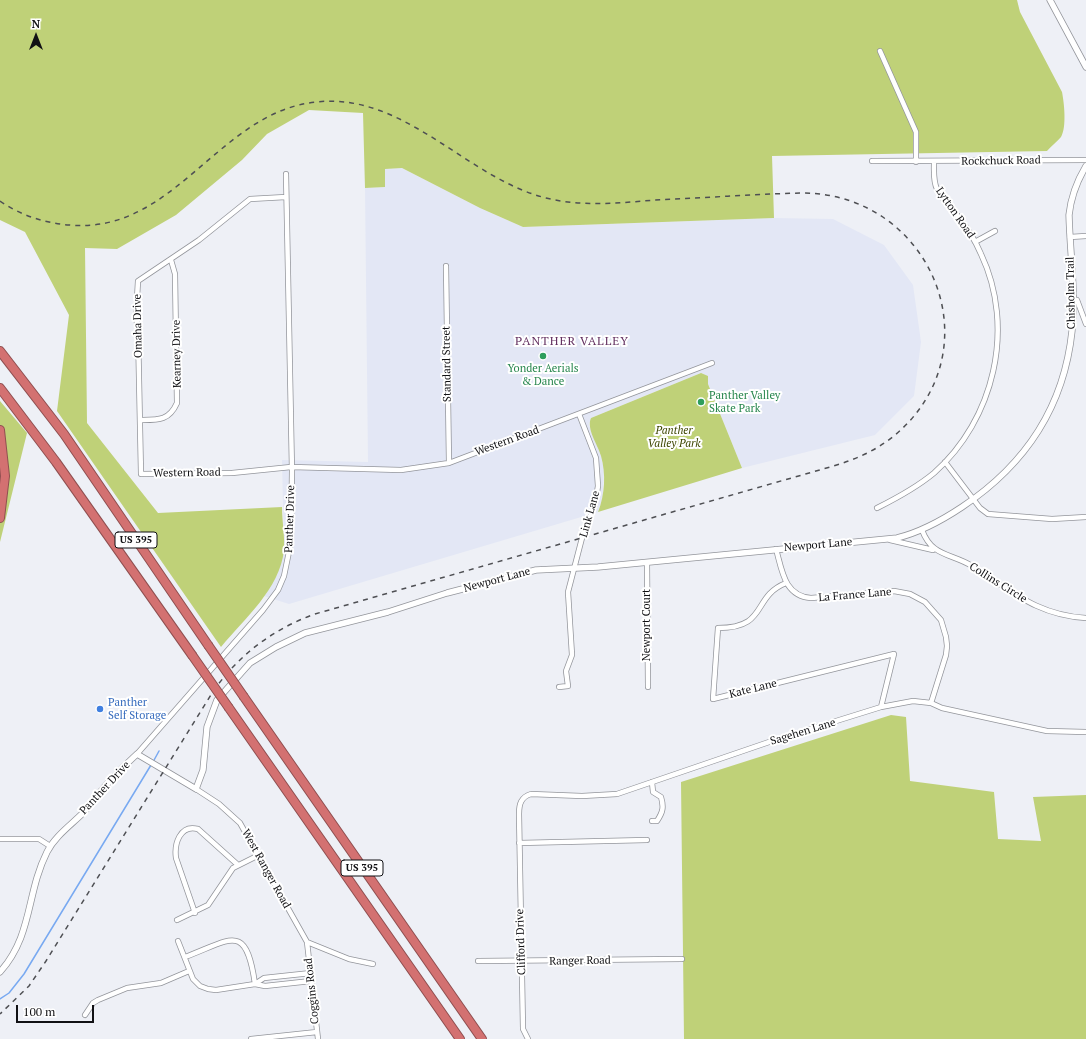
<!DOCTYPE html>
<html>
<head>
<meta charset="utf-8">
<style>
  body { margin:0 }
  #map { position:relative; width:1086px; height:1039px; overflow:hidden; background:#eef0f6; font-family:"PT Serif",serif }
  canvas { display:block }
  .north { position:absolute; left:16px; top:16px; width:40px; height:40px; -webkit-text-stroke:3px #fff; paint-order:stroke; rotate:0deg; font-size:11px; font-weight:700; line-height:16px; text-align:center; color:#111114 }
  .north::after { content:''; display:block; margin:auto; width:14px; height:18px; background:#111114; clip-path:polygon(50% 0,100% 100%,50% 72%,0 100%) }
  .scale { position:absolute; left:16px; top:1005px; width:78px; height:18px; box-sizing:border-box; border:2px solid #111114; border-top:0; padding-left:5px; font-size:12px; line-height:14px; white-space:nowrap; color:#111114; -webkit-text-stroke:3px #fff; paint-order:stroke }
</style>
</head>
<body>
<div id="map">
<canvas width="1086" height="1039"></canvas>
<div class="north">N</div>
<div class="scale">100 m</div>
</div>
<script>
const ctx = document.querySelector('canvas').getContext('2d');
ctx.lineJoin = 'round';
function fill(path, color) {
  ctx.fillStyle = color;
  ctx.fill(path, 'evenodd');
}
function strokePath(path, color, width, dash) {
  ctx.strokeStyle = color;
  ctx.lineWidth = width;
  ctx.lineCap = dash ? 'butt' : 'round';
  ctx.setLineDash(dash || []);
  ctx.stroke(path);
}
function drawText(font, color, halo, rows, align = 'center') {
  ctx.font = font + ' "PT Serif",serif';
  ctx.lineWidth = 4;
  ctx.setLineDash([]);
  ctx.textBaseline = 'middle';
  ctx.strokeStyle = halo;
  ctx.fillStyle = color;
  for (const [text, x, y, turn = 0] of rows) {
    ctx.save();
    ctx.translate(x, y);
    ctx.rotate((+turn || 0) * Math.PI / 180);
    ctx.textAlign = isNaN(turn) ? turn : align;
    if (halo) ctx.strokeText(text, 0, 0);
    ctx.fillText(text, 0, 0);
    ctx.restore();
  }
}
fill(new Path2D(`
  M 402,168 L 480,208 L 523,227 L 774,218 L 833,219 L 884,245 L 913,285 L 921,342 L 914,396 L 875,435 L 742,468 L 708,384 L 708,377 L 701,373 L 591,418 L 589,425 L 601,456 L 604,468 L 603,496 L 598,512 L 289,604 L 264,596 L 277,575 L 284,551 L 282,460 L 368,462 L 365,188 L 385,187 L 385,169 Z`), '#e3e7f5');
fill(new Path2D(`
  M 0,0 L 1017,0 L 1020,12 L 1062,92 C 1064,102 1067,127 1061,137 C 1057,142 1051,146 1047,151 L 772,156 L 774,218 L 523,227 L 480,208 L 402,168 L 385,169 L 385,187 L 365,188 L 363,113 L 309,110 L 267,134 L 242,160 L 176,215 L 117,249 L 85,248 L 87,423 L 158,513 L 282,507 C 282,521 285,537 284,550 C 280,589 244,619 221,647 L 57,411 L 69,315 L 25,232 L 0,220 Z
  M 701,373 L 708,376 L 708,384 L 742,468 L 598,512 C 605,494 606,474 601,456 C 598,445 586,429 591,418 Z
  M 0,401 L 27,433 L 0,542 Z
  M 891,715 L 906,717 L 910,781 L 994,792 L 998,839 L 1041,841 L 1033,797 L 1086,795 L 1086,1039 L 684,1039 L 681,782 Z`), '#bfd178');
strokePath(new Path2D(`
  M 153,762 L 159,751
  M 0,999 L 9,993 L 24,974 L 151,765`), '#78a9f1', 1.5);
const minor = new Path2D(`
  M 880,51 L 916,132 L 916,162
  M 872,161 L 1086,160
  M 286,197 L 250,199 L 199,240 L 138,281 L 136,316 L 138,331 L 141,474 L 232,473 L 291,467 L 401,470 L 449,463 L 712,363
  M 1070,237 L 1086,236
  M 975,242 L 995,231
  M 446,266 L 449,463
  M 1073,301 L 1077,300 L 1086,324
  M 140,420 C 158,420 169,421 177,403 L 175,274 L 171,260
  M 945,462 L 980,508 L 988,514 L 1052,519 L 1086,517
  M 877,508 C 897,498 916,488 934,473 C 994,420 1016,328 981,254 C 975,240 967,227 957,215 C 951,207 941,199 937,189 C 933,181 934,171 934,162
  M 922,530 C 932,557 951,553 972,566 C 1011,590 1036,615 1086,618
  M 890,540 L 933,550
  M 776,549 C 782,570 784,596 811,598 L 894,591 L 910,594 L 925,602 L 941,620 L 946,637 L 947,646 L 946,655 L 931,703
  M 647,563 L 648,687
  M 786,583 C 751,597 769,628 718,628 L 713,699 L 894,654 L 881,707
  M 559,687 L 568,686 L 566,671 L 572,655 L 568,592 L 582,538 L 595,504 L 598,486 L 596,458 L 579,414
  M 137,754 L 263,610 L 278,590 L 284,576 L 291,542 L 292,471 L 286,174
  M 196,789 L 219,804 L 240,823 L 307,942 L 318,1039
  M 652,821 L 657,821 C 663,812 664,807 661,797 L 653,792 L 652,782
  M 0,839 L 39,839 L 50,846
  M 519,843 L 647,840
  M 195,913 L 176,858 C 174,844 180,824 198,829 L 238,865
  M 177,920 L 208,905 L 233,868 L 259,855
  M 178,941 L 193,979 L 200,986 L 208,989 L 216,990 L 255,984 L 265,986 L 311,981
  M 307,942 L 349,959 L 373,964
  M 185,957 C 231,940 246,921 255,984
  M 478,961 L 682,959
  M 255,984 L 264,978 L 311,973
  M 85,1015 L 93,1003 L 98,1000 L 127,988 L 161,983 L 189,971
  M 251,1039 L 317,1032
  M 528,1039 L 523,1029 L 519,814 C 519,804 521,797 531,794 L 582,796 L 617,794 L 772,741 L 881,707 L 913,701 L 931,703 L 942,708 L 1047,731 L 1086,732`);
const tertiary = new Path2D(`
  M 1050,0 L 1086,67
  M 0,972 C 33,935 26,894 47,852 C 55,836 71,825 84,812 C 93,803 100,791 109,782 C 118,772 127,763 137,754 L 196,789 L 203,770 L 207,727 L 217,700 L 250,663 L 276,647 L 305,633 L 388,612 L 447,593 L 536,570 L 598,567 L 897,538 C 921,532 941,521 962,507 C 1025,465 1064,407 1072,331 C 1076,293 1070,253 1069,215 C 1071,197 1077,181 1086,166`);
const motorway = new Path2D(`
  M 0,351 L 64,434 L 208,645
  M 0,388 L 56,462 L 192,655
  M 0,430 L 5,476 L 0,518
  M 244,697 L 482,1039
  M 229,708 L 460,1039`);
strokePath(minor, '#93959b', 6);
strokePath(tertiary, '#93959b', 7);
strokePath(motorway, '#8f4f50', 10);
strokePath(minor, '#fff', 4.5);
strokePath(tertiary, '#fff', 5.5);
strokePath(motorway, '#d37171', 8);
strokePath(new Path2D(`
  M 0,201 C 20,215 44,223 69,225 C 175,235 218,112 316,102 C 405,92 466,178 546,198 C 582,207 619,203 655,200 C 704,198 754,194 803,193 C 932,194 996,350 895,435 C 876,451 854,460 830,467 L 315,614 C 273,629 240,654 214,690 L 46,961 L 29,986 L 0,1014`), '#4e4f53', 1.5, [5, 5]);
const motorwayBridge = new Path2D(`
  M 208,645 L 244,697
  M 192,655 L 229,708`);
strokePath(motorwayBridge, '#8f4f50', 10, []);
strokePath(motorwayBridge, '#d37171', 8);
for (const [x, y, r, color] of [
  [543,356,4,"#2e9e5b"],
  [701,402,4,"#2e9e5b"],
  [100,709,4,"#3f7fe0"]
]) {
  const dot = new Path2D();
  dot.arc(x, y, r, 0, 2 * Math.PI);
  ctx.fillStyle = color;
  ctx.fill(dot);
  strokePath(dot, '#fff', 1.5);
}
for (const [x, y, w] of [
  [136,540,42],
  [362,868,42]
]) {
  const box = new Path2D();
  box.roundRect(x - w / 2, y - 8, w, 16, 3);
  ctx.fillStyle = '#fff';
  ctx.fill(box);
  strokePath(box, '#111114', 1);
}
drawText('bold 10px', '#111114', null, [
  ["US 395",136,540],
  ["US 395",362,868]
]);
drawText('11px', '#111114', '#fff', [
  ["Rockchuck Road",1001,161,-1],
  ["Lytton Road",955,213,55],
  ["Chisholm Trail",1071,293,-91],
  ["Omaha Drive",138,326,-91],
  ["Kearney Drive",177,354,-91],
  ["Standard Street",447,364,-91],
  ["Western Road",507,441,-20],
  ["Western Road",187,473,-1],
  ["Link Lane",590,514,-74],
  ["Panther Drive",290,519,-88],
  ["Newport Lane",818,545,-5],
  ["Newport Lane",497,580,-15],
  ["Collins Circle",998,583,32],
  ["La France Lane",855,595,-5],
  ["Newport Court",647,625,-90],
  ["Kate Lane",753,689,-14],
  ["Sagehen Lane",803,732,-17],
  ["Panther Drive",105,788,-47],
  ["West Ranger Road",266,869,61],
  ["Clifford Drive",521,942,-92],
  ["Ranger Road",580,961,-1],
  ["Coggins Road",312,991,-96]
]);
drawText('11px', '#27864d', '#fff', [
  ["Yonder Aerials",543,369],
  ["& Dance",543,382],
  ["Panther Valley",709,396,"left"],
  ["Skate Park",709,409,"left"]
]);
drawText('italic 11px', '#3d4600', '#fff', [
  ["Panther",674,431],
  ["Valley Park",674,444]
]);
drawText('11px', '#366cbe', '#fff', [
  ["Panther",108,703],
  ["Self Storage",108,716]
], 'left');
ctx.letterSpacing = '1px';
drawText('12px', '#633060', '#fff', [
  ["PANTHER VALLEY",572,342]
]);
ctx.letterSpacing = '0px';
</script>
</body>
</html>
